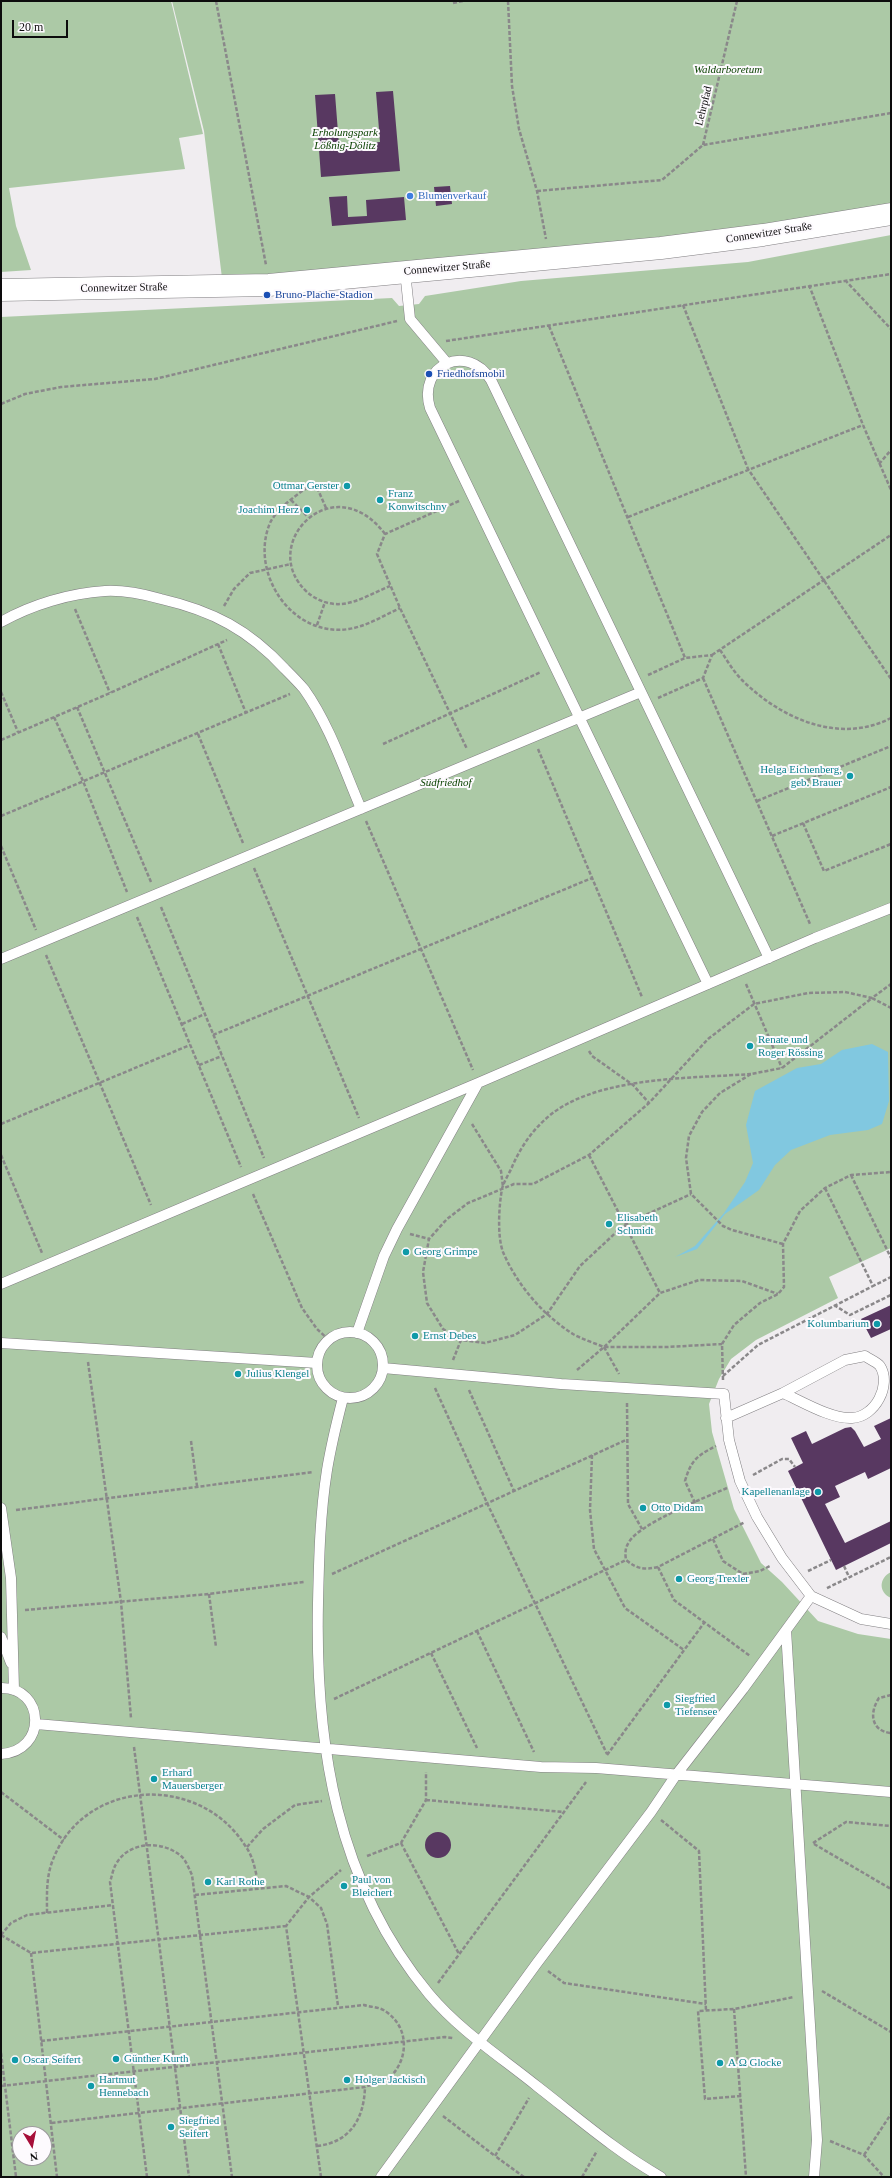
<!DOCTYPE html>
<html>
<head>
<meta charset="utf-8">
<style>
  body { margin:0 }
  #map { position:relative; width:892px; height:2178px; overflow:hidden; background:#f0edf0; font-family:Georgia,serif }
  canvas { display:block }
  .frame { position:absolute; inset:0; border:2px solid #0d0c0d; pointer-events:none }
  .north { position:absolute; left:12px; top:2126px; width:40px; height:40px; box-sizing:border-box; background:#fdfafe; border:1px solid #9d9b9e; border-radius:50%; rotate:170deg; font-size:11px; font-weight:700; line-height:16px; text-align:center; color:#0d0c0d }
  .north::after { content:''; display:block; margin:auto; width:14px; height:18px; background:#a70e39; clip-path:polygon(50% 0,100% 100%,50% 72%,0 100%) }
  .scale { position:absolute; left:12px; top:20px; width:56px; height:18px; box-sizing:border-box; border:2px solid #0d0c0d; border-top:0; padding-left:5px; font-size:12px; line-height:14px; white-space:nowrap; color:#0d0c0d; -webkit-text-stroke:3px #fdfafe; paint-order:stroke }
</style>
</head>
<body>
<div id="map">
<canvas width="892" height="2178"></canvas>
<div class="frame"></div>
<div class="north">N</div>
<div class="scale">20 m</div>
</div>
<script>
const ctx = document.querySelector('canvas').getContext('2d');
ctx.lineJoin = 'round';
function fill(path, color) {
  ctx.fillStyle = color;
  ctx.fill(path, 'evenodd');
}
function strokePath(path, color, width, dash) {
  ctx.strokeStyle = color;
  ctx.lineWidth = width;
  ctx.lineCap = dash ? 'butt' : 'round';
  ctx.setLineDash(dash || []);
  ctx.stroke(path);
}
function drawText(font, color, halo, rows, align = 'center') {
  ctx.font = font + ' Georgia,serif';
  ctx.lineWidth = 4;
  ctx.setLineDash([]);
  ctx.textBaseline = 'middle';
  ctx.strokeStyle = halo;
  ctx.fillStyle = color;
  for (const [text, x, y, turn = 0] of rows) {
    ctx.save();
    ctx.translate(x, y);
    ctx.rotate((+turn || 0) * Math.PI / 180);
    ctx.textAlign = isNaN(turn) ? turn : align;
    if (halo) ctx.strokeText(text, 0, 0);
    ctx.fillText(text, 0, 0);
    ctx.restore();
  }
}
fill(new Path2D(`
  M 1,1 L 171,1 L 203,134 L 179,138 L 185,169 L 9,188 L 16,226 L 31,270 L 1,272 Z
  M 172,1 L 891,1 L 891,212 L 763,235 L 222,278 L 204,131 Z
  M 891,235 L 891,1248 L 829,1277 L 838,1298 L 756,1340 L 731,1359 L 719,1379 L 709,1404 L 712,1432 L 734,1509 L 761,1563 L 782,1582 L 818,1621 L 858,1634 L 891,1639 L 891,2177 L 1,2177 L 1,317 L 392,298 L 399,306 L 419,304 L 425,296 L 521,281 L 748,262 ZM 20,2134 L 44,2134 L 44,2158 L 20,2158 Z
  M 891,1572 L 891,1598 C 878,1592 879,1578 891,1572 Z`), '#acc9a6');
fill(new Path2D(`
  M 872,1044 L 888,1052 L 889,1101 L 882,1124 L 868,1130 L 830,1135 L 791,1150 L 775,1165 L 759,1190 L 725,1214 L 697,1249 L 675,1257 L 695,1246 L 724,1213 L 745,1182 L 753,1163 L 746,1125 L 755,1091 L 797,1068 L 821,1064 L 842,1050 Z`), '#81c8e0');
fill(new Path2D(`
  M 393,91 L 400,171 L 321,177 L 315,95 L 335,94 L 339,145 L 380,142 L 376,92 Z
  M 450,186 L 452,204 L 436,206 L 434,187 Z
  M 347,196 L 348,217 L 367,216 L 366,200 L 404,197 L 406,220 L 332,226 L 329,197 Z
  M 891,1305 L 891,1329 L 871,1338 L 861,1319 Z
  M 891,1418 L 891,1468 L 868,1479 L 865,1472 L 835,1486 L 840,1497 L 825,1504 L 845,1543 L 891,1521 L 891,1543 L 836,1570 L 788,1471 L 803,1463 L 791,1438 L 806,1431 L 812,1444 L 845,1428 L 851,1427 L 855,1431 L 864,1447 L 881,1439 L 874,1426 Z
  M425 1845a13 13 0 1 1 26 0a13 13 0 1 1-26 0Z`), '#583861');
const lane = new Path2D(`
  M 405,271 L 410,319 L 447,363
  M 1,622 C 31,605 70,593 105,591 C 123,590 143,594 161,599 C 213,611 249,630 285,669 C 291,675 298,682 304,689 C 329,724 344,769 361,809
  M 1,959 L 641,692
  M 708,984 L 430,408 C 417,365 467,342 491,380 L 769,958
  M 1,1284 L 478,1083 L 815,938 L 891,908
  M317 1365a33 33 0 1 1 66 0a33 33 0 1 1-66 0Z
  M 357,1333 L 384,1256 L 397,1229 L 478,1083
  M 1,1343 L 317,1363
  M 383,1368 L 561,1384 L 724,1394 L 729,1440 L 740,1481 L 757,1517 L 782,1558 L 811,1596 L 861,1619 L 891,1624
  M 343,1398 C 337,1421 331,1446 327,1470 C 320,1514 319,1559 318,1603 C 315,1744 336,1882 429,1994 C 460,2031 501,2057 538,2087 C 578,2118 617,2152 661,2177
  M 726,1418 L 783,1393 C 803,1402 831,1419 852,1418 C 875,1417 892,1385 880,1366 C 877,1362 869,1359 865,1356 L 845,1360 L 783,1393
  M 1,1508 L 11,1578 L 14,1690
  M 786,1630 L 817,2140 L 814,2177
  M 1,1637 L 11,1663
  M 1,1688 C 45,1687 48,1751 1,1754
  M 36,1724 L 541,1767 L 596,1768 L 891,1792
  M 381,2177 L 537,1963 L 651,1812 L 676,1775 L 743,1689 L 811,1596`);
const secondary = new Path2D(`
  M 1,290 L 269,285 L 661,248 L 763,235 L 891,214`);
strokePath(lane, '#817f82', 11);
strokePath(secondary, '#817f82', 23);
strokePath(new Path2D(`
  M 216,1 L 266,265
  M 508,1 L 512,86 L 519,129 L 537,191 L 546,239
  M 453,3 L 463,1
  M 703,145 L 737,1
  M 537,191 L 662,180 L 703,145 L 891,113
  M 845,280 L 891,329
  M 809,285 L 863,425 L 891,490
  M 683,305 L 748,469 L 891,679
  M 549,326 L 685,658
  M 446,341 L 891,274
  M 1,404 L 25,394 L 61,387 L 155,379 L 397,321
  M 879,464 L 891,450
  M 291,500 L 308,517
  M 459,501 L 385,534 L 377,554 L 400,608 L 467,749
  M 326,508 L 315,483 C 301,491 277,508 270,523 C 249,573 292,638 349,629 C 367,626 383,616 400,608
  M 628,517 L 863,425
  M 385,534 C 333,465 256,545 307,592 C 316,600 329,605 341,604 C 357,603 375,592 390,586
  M 224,606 L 234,589 L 250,573 L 291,564
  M 75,609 L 110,693
  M 317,625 L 325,602
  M 218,644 L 246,713
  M 720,650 C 727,660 733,671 742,680 C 780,718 839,745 891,718
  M 712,655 L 891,535
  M 648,675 L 685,658 L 712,655 L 703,678 L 658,698
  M 703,678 L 810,924
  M 1,692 L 18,732
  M 77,707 L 151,882
  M 54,717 L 83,781 L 127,892
  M 198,734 L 243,843
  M 1,740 L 110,693 L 227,640
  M 383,744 L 541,672
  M 538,749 L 642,997
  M 757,801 L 891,746
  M 1,816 L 290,694
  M 366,821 L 473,1070
  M 803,823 L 824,871 L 891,844
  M 772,836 L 891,787
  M 1,846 L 36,930
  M 254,868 L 359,1118
  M 161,907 L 264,1158
  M 137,917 L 241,1167
  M 46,955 L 151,1205
  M 746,984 L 782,1068
  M 182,1024 L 205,1014
  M 213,1035 L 592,878
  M 589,1051 L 592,1056 L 633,1085 L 649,1103
  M 199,1065 L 222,1056
  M 751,1074 C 695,1078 617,1077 567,1104 C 542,1117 523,1141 512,1167 C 509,1174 504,1181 502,1189 C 499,1205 497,1236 503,1252 C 517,1285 543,1315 573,1334 C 582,1339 594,1343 604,1347 L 660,1293 L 699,1280 L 742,1281 L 778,1294
  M 1,1124 L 190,1045
  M 472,1124 L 501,1171 L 503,1187
  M 1,1155 L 42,1253
  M 589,1155 L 660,1293
  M 851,1175 L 891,1258
  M 825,1188 L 873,1286 L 891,1277
  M 253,1194 L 302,1308 L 317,1329 L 329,1340
  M 410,1234 L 429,1239
  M 783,1244 L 732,1230 L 723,1226 L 691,1194 L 686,1158 L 689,1136 L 702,1112 L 720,1093 L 751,1074 L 782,1068 L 872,998 L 891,1008
  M 834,1305 L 850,1315 L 891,1295
  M 461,1340 L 443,1329 L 427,1303 L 423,1272 L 429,1239 L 447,1219 L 468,1203 L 514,1184 L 533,1184 L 589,1155 L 649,1103 L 708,1039 L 754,1004 L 808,993 L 845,992 L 872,998 L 891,984
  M 604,1347 L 619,1374
  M 453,1360 L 461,1340 L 485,1343 L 515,1335 L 547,1314 L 580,1266 L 624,1225 L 691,1194
  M 88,1362 L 121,1602 L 131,1718
  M 577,1370 L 604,1347 L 667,1347 L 722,1344
  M 723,1376 L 758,1345 L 873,1286
  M 723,1380 L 722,1344 L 734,1325 L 760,1303 L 778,1294 L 784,1287 L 783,1244 L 800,1211 L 825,1188 L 851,1175 L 891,1172
  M 435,1388 L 487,1503 L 607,1754
  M 469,1390 L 514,1491
  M 627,1403 L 628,1504 L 642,1529
  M 191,1441 L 197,1486
  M 592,1455 L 590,1510 L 594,1549 L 625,1608 L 684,1650
  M 753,1475 L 782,1459 L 789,1459 L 795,1467
  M 727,1488 C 706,1497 639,1524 629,1542 C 625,1548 625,1553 626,1560 C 637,1569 644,1570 658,1567 L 745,1522
  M 695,1503 L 685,1481 C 691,1461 696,1456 716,1446
  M 16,1510 L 313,1472
  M 713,1539 L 723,1561 L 743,1574 L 760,1571 L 770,1566
  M 844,1566 L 849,1577
  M 658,1567 L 674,1600 L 750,1656
  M 808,1571 L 831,1560
  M 332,1574 L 626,1440
  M 827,1588 L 891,1557
  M 209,1594 L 216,1647
  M 25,1610 L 209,1594 L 304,1582
  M 477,1631 L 534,1752
  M 431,1653 L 477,1748
  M 891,1695 L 879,1698 C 869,1713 871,1731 891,1733
  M 334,1699 L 626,1560
  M 134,1747 L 189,2177
  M 607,1755 L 704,1623
  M 1,1792 L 64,1840
  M 426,1800 L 564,1812
  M 661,1820 L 699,1851 L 706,2011
  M 401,1843 L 459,1954
  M 813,1843 L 846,1822 L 891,1826
  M 814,1844 L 891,1889
  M 247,1847 L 263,1829 L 295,1805 L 322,1801
  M 367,1856 L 401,1843 L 426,1800 L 426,1772
  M 195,1895 L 286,1886 L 309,1897 L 321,1908 L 327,1924 L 338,2006
  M 47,1913 C 47,1895 46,1879 52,1862 C 83,1778 200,1772 246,1847 C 254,1858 256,1874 259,1887
  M 1,1935 L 31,1953 L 286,1926
  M 1,1935 L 11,1923 L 27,1915 L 113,1905
  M 31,1953 L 57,2177
  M 548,1971 L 564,1983 L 706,2004
  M 438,1983 L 586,1782
  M 822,1991 L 891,2032
  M 734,2009 L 746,2177
  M 41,2041 L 364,2005 C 370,2007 380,2007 385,2011 C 410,2027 409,2060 389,2078 C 383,2083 372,2084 365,2087 L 51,2123
  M 1,2053 L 16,2177
  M 1,2086 L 445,2037 L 453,2038
  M 741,2096 L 705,2099 L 698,2011 L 734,2009 L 794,1997
  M 443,2116 L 495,2156
  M 830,2141 L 864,2155 L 884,2177
  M 317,2146 C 351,2142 364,2118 365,2087
  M 864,2155 L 891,2114
  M 147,2177 L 110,1882 C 112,1876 113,1869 116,1864 C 129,1841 162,1840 181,1856 C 186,1860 189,1869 192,1875 L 232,2177
  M 321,2177 L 286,1926 L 309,1897 L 341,1870
  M 524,2177 L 495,2156 L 529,2098
  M 582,2177 L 597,2151`), '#8a888a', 2.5, [4, 2]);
strokePath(lane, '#fff', 10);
strokePath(secondary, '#fff', 22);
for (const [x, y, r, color] of [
  [410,196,4,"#3f7fe0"],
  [267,295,4,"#1a4fb4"],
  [429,374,4,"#1a4fb4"],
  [347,486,4,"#0f9aa8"],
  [380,500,4,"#0f9aa8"],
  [307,510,4,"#0f9aa8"],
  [850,776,4,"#0f9aa8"],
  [750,1046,4,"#0f9aa8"],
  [609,1224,4,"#0f9aa8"],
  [406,1252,4,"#0f9aa8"],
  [877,1324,4,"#0f9aa8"],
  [415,1336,4,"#0f9aa8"],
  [238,1374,4,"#0f9aa8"],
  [818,1492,4,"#0f9aa8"],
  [643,1508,4,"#0f9aa8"],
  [679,1579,4,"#0f9aa8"],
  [667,1705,4,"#0f9aa8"],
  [154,1779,4,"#0f9aa8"],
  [208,1882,4,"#0f9aa8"],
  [344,1886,4,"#0f9aa8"],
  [116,2059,4,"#0f9aa8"],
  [15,2060,4,"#0f9aa8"],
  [720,2063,4,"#0f9aa8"],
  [347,2080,4,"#0f9aa8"],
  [91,2086,4,"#0f9aa8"],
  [171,2127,4,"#0f9aa8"]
]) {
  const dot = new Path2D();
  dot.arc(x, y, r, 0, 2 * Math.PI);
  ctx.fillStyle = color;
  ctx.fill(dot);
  strokePath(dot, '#fdfafe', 1.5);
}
drawText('italic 11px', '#0a4200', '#fdfafe', [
  ["Waldarboretum",728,70],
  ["Erholungspark",345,133],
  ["Lößnig-Dölitz",345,146],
  ["Südfriedhof",446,783]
]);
drawText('11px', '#0d0c0d', '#fdfafe', [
  ["Lehrpfad",704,106,-76],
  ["Connewitzer Straße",769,233,-9],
  ["Connewitzer Straße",447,268,-5],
  ["Connewitzer Straße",124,288,-1]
]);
drawText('11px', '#366cbe', '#fdfafe', [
  ["Blumenverkauf",418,196]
], 'left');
drawText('11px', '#164399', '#fdfafe', [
  ["Bruno-Plache-Stadion",275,295],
  ["Friedhofsmobil",437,374]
], 'left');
drawText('11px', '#0d838f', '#fdfafe', [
  ["Ottmar Gerster",339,486,"right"],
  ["Franz",388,494],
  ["Konwitschny",388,507],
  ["Joachim Herz",299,510,"right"],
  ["Helga Eichenberg,",842,770,"right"],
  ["geb. Brauer",842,783,"right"],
  ["Renate und",758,1040],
  ["Roger Rössing",758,1053],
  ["Elisabeth",617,1218],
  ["Schmidt",617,1231],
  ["Georg Grimpe",414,1252],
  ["Kolumbarium",869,1324,"right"],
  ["Ernst Debes",423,1336],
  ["Julius Klengel",246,1374],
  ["Kapellenanlage",810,1492,"right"],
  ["Otto Didam",651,1508],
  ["Georg Trexler",687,1579],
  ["Siegfried",675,1699],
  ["Tiefensee",675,1712],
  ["Erhard",162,1773],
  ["Mauersberger",162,1786],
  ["Paul von",352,1880],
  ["Bleichert",352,1893],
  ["Karl Rothe",216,1882],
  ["Günther Kurth",124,2059],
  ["Oscar Seifert",23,2060],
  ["Α Ω Glocke",728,2063],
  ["Hartmut",99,2080],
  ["Hennebach",99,2093],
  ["Holger Jackisch",355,2080],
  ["Siegfried",179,2121],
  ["Seifert",179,2134]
], 'left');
</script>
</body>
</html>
